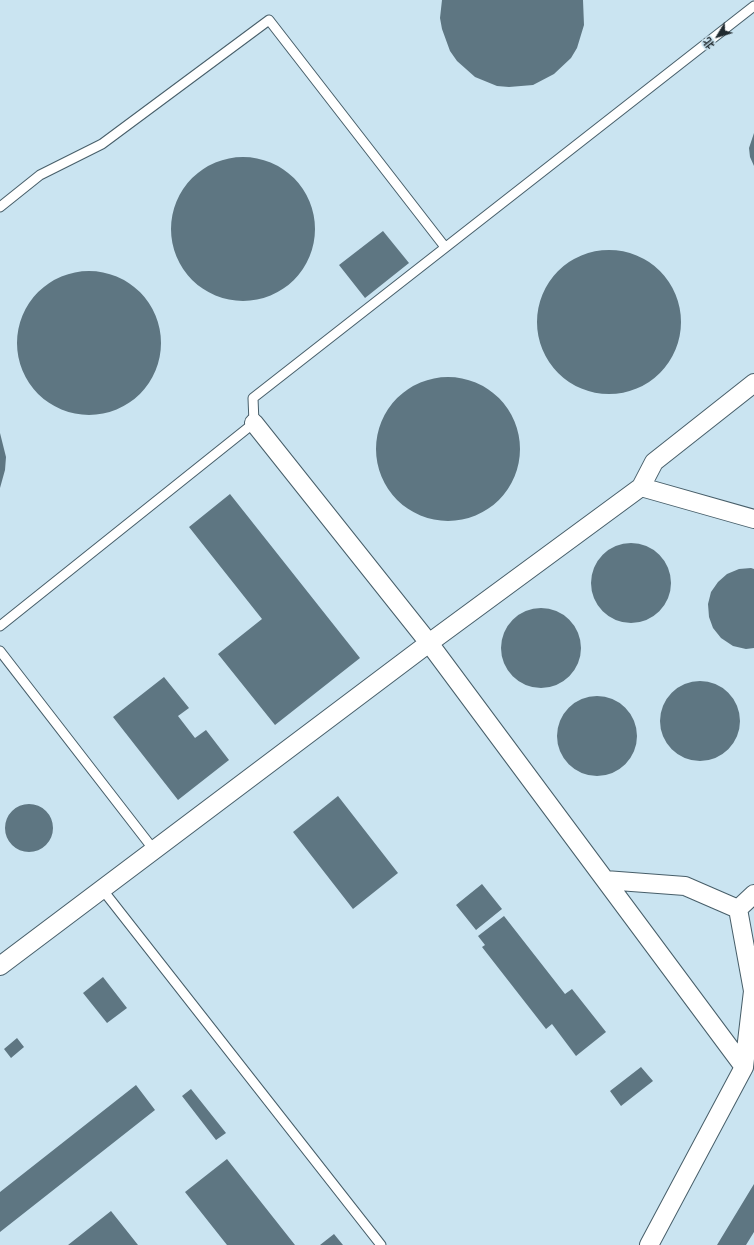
<!DOCTYPE html>
<html>
<head>
<meta charset="utf-8">
<style>
  body { margin:0 }
  #map { position:relative; width:754px; height:1245px; overflow:hidden; background:#cae4f1; font-family:"PT Sans","Noto Sans SC",sans-serif }
  canvas { display:block }
  .north { position:absolute; left:698px; top:16px; width:40px; height:40px; -webkit-text-stroke:3px #cae4f1; paint-order:stroke; rotate:232deg; font-size:11px; font-weight:700; line-height:16px; text-align:center; color:#212b30 }
  .north::after { content:''; display:block; margin:auto; width:14px; height:18px; background:#212b30; clip-path:polygon(50% 0,100% 100%,50% 72%,0 100%) }
</style>
</head>
<body>
<div id="map">
<canvas width="754" height="1245"></canvas>
<div class="north">北</div>
</div>
<script>
const ctx = document.querySelector('canvas').getContext('2d');
ctx.lineJoin = 'round';
function fill(path, color) {
  ctx.fillStyle = color;
  ctx.fill(path, 'evenodd');
}
function strokePath(path, color, width, dash) {
  ctx.strokeStyle = color;
  ctx.lineWidth = width;
  ctx.lineCap = dash ? 'butt' : 'round';
  ctx.setLineDash(dash || []);
  ctx.stroke(path);
}
fill(new Path2D(`
  M 442,0 L 583,0 L 584,25 L 577,48 L 571,58 L 554,74 L 533,85 L 509,87 L 497,86 L 475,77 L 457,61 L 450,51 L 442,29 L 440,18 Z
  M 754,133 L 754,166 L 750,157 L 749,148 Z
  M171 229a72 72 0 1 1 144 0a72 72 0 1 1-144 0Z
  M 383,231 L 409,263 L 365,298 L 339,265 Z
  M537 322a72 72 0 1 1 144 0a72 72 0 1 1-144 0Z
  M17 343a72 72 0 1 1 144 0a72 72 0 1 1-144 0Z
  M376 449a72 72 0 1 1 144 0a72 72 0 1 1-144 0Z
  M 0,433 L 6,457 L 5,470 L 0,488 Z
  M 230,494 L 360,658 L 275,725 L 218,654 L 262,619 L 189,527 Z
  M591 583a40 40 0 1 1 80 0a40 40 0 1 1-80 0Z
  M 751,568 L 754,569 L 754,648 L 746,649 L 733,646 L 721,638 L 713,628 L 709,617 L 708,604 L 711,592 L 718,582 L 727,574 L 739,569 Z
  M501 648a40 40 0 1 1 80 0a40 40 0 1 1-80 0Z
  M 164,677 L 189,708 L 178,716 L 195,738 L 206,730 L 229,760 L 178,800 L 113,717 Z
  M660 721a40 40 0 1 1 80 0a40 40 0 1 1-80 0Z
  M557 736a40 40 0 1 1 80 0a40 40 0 1 1-80 0Z
  M 338,796 L 398,873 L 353,909 L 293,832 Z
  M5 828a24 24 0 1 1 48 0a24 24 0 1 1-48 0Z
  M 482,884 L 502,909 L 476,930 L 456,905 Z
  M 504,916 L 565,994 L 572,989 L 606,1032 L 576,1056 L 552,1024 L 546,1029 L 482,947 L 485,945 L 478,936 Z
  M 103,977 L 127,1008 L 107,1023 L 83,993 Z
  M 17,1038 L 24,1047 L 11,1058 L 4,1049 Z
  M 641,1067 L 653,1081 L 621,1106 L 610,1091 Z
  M 136,1085 L 155,1110 L 0,1232 L 0,1192 Z
  M 191,1089 L 226,1133 L 216,1140 L 182,1096 Z
  M 227,1159 L 295,1245 L 227,1245 L 185,1192 Z
  M 754,1184 L 754,1232 L 746,1245 L 717,1245 Z
  M 111,1211 L 138,1245 L 68,1245 Z
  M 334,1234 L 343,1245 L 320,1245 Z`), '#5e7682');
const lane = new Path2D(`
  M 0,207 L 40,175 L 102,144 L 269,20 L 445,247
  M 0,626 L 254,423 L 253,398 L 754,6
  M 0,651 L 154,850
  M 102,889 L 381,1245`);
const street = new Path2D(`
  M 254,423 L 429,643 L 744,1067 L 649,1245
  M 641,487 L 754,519
  M 605,880 L 685,886 L 738,909 L 753,991 L 744,1067
  M 738,909 L 754,894
  M 0,966 L 429,643 L 641,487 L 654,462 L 754,383`);
strokePath(lane, '#475e69', 11);
strokePath(street, '#475e69', 20);
strokePath(lane, '#fff', 9);
strokePath(street, '#fff', 18);
</script>
</body>
</html>
